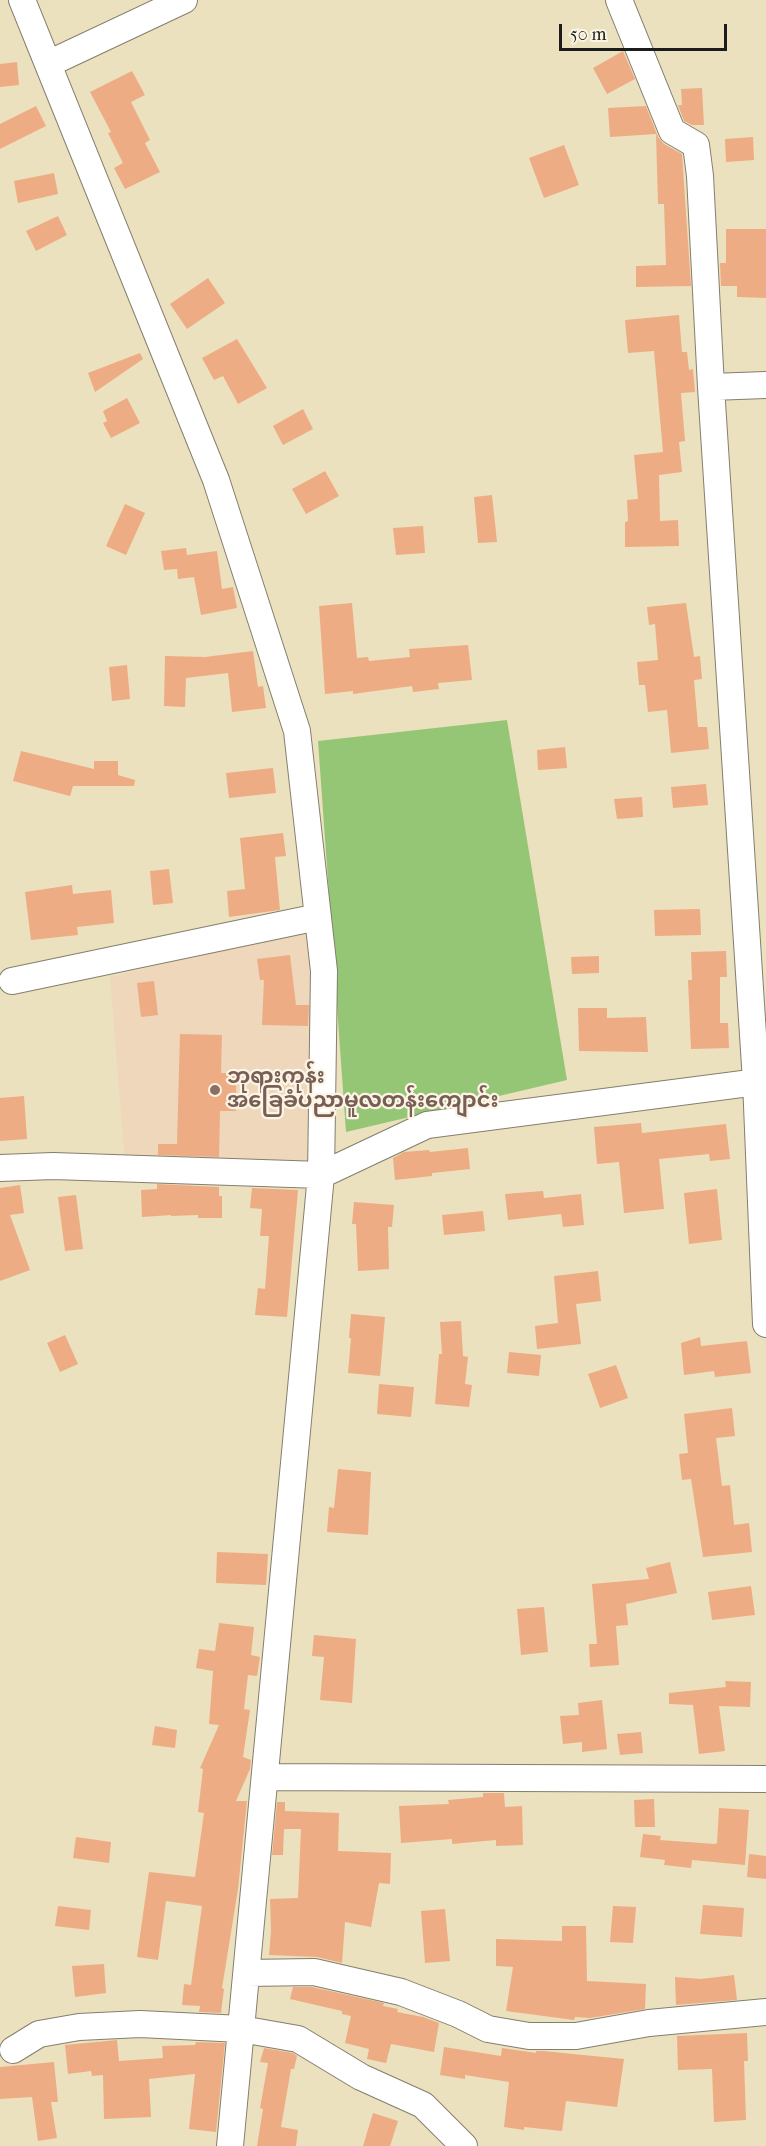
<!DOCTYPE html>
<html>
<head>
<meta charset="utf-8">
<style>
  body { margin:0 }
  #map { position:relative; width:766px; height:2146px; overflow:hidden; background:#ebe1be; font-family:"IM FELL French Canon",serif }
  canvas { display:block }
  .scale { position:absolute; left:559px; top:24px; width:168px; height:27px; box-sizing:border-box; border:3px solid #1c1c1c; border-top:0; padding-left:8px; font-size:18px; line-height:21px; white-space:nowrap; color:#1c1c1c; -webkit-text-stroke:4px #fcf5e5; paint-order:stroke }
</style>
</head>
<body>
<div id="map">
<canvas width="766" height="2146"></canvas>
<div class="scale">50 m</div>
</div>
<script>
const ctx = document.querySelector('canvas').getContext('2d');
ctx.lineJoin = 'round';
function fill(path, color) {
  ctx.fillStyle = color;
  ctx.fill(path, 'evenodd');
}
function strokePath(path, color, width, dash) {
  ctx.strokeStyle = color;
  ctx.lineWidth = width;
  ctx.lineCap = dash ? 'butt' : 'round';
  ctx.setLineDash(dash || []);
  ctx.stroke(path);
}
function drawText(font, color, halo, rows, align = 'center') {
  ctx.font = font + ' "IM FELL French Canon","Noto Sans Myanmar",serif';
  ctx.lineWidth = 4.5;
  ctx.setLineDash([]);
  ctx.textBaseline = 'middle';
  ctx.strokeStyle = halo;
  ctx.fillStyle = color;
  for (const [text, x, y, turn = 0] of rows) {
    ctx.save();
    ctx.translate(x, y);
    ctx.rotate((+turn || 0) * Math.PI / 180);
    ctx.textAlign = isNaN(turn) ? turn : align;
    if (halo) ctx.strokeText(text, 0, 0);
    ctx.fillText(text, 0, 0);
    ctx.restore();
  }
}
fill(new Path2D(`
  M 311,929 L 316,1058 L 311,1160 L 178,1167 L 125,1162 L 110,977 Z`), '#eed7bb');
fill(new Path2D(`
  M 507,720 L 567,1080 L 346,1132 L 318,741 Z`), '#95c676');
fill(new Path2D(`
  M 623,51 L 635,79 L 607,94 L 593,68 Z
  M 17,62 L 19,85 L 0,87 L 0,64 Z
  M 132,71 L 145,95 L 131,102 L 150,140 L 145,143 L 160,172 L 125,189 L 114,168 L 123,163 L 108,133 L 111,132 L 90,92 Z
  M 702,88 L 704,125 L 692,125 L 684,121 L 678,105 L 682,105 L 681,89 Z
  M 36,106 L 46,126 L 0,149 L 0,124 Z
  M 646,106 L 658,137 L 664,144 L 682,154 L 691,286 L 636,287 L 636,266 L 666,265 L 664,204 L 658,204 L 656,134 L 610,137 L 608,108 Z
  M 753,137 L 754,160 L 726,162 L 725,139 Z
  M 564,145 L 579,185 L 544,198 L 529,158 Z
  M 54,173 L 58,194 L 18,203 L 14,181 Z
  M 58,216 L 67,235 L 36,251 L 26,231 Z
  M 726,229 L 766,229 L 766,298 L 737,297 L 737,286 L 721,286 L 720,263 L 726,263 Z
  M 208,278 L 225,303 L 187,329 L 170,304 Z
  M 679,315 L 682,352 L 687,352 L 689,370 L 693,369 L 695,392 L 681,393 L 685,441 L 679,442 L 682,472 L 659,475 L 660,521 L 678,520 L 679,546 L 625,547 L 625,522 L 628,521 L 627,500 L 638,499 L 634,455 L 663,452 L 654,351 L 628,353 L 625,320 Z
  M 237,339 L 267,388 L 238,404 L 223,376 L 214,380 L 202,358 Z
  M 140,353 L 143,359 L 95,392 L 88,373 Z
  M 127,398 L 140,423 L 111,438 L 103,423 L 107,421 L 103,411 Z
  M 303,409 L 313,429 L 283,445 L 273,426 Z
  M 325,471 L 339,496 L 306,514 L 292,489 Z
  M 492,495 L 497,542 L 478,543 L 474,497 Z
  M 125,504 L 145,513 L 126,555 L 106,546 Z
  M 423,526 L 425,553 L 396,555 L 393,528 Z
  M 186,548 L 187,555 L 217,551 L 222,589 L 233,587 L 237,608 L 201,615 L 194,577 L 178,579 L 177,569 L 164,570 L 161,551 Z
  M 352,603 L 357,658 L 368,657 L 369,661 L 410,657 L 409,649 L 468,645 L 472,680 L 438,683 L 439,689 L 413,692 L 412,686 L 353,694 L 353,691 L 325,694 L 319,606 Z
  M 686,603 L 694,657 L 700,656 L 702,679 L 694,680 L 698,727 L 707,727 L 709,749 L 671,753 L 667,710 L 648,712 L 645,685 L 639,685 L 637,662 L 658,660 L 655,624 L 649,625 L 647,607 Z
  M 253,651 L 258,687 L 263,686 L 266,708 L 232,712 L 228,673 L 186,678 L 185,707 L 164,706 L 165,656 L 205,657 Z
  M 127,665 L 130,699 L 112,701 L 109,667 Z
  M 565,747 L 567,768 L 538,770 L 537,750 Z
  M 21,751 L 94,769 L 94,761 L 118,761 L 118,775 L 135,780 L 134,786 L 73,786 L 70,796 L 13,781 Z
  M 273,768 L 276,793 L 229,798 L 226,773 Z
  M 706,784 L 708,805 L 673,808 L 671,787 Z
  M 642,797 L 643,817 L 617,819 L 614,799 Z
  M 283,833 L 286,856 L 275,857 L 280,910 L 229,917 L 227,891 L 245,889 L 240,838 Z
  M 169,869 L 173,903 L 153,905 L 150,871 Z
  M 72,885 L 73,894 L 111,890 L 114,923 L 77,927 L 78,935 L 31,940 L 25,892 Z
  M 700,909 L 701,935 L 655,936 L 654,910 Z
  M 726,951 L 727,977 L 720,977 L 720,1023 L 728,1023 L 729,1048 L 691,1049 L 688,980 L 692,980 L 691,952 Z
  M 290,955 L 296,1005 L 309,1005 L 308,1026 L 262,1025 L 264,980 L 260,980 L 257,959 Z
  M 599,956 L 599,973 L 572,974 L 571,957 Z
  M 154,981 L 158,1015 L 141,1017 L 137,983 Z
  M 578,1008 L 607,1008 L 607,1018 L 646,1017 L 648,1052 L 579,1051 Z
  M 180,1034 L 222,1035 L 221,1073 L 236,1073 L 236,1111 L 220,1111 L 219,1157 L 158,1155 L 158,1144 L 177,1144 Z
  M 24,1096 L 27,1139 L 0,1141 L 0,1098 Z
  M 641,1123 L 642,1133 L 726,1124 L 730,1159 L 710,1161 L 709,1154 L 659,1159 L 664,1209 L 624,1213 L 619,1162 L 597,1164 L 594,1127 Z
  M 468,1148 L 470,1169 L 432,1173 L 432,1176 L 395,1180 L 393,1158 L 404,1152 L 429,1150 L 430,1152 Z
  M 157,1184 L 219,1187 L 219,1196 L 222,1196 L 222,1218 L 198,1218 L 198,1215 L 171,1216 L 171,1215 L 142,1217 L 141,1190 L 157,1189 Z
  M 20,1185 L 24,1213 L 10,1215 L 30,1270 L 0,1281 L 0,1188 Z
  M 252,1188 L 298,1190 L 287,1317 L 255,1315 L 258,1288 L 265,1289 L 269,1236 L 260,1236 L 262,1209 L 250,1208 Z
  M 717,1189 L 722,1240 L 689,1244 L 684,1193 Z
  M 543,1191 L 544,1198 L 581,1194 L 584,1225 L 563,1227 L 561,1214 L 508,1220 L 505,1194 Z
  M 76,1195 L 83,1249 L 65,1251 L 58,1197 Z
  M 354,1202 L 394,1205 L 392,1227 L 388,1227 L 389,1269 L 358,1271 L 356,1224 L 352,1224 Z
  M 483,1211 L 485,1231 L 444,1235 L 442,1215 Z
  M 598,1271 L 601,1301 L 576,1304 L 581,1344 L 537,1349 L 535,1326 L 558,1323 L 554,1276 Z
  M 351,1314 L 385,1317 L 380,1376 L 348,1373 L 351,1338 L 349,1338 Z
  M 461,1321 L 463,1356 L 468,1357 L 465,1384 L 472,1385 L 469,1407 L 435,1404 L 439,1354 L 442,1354 L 440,1322 Z
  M 65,1335 L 78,1364 L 60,1372 L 47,1343 Z
  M 700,1337 L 701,1346 L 747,1341 L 751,1373 L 715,1377 L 714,1371 L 684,1375 L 681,1343 Z
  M 509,1352 L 541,1355 L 539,1376 L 507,1373 Z
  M 616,1365 L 628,1398 L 600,1408 L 588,1374 Z
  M 379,1384 L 414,1387 L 411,1417 L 377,1414 Z
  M 732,1408 L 735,1436 L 716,1438 L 722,1486 L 730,1485 L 734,1525 L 749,1523 L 752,1552 L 703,1557 L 691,1479 L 682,1480 L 679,1454 L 688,1453 L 684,1414 Z
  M 338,1469 L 371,1472 L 368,1535 L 327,1532 L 329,1507 L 334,1508 Z
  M 217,1552 L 268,1554 L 266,1585 L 216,1583 Z
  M 670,1562 L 677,1593 L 626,1604 L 628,1625 L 616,1626 L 619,1665 L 590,1667 L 589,1644 L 597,1644 L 592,1584 L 649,1579 L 646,1568 Z
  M 751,1586 L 755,1615 L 712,1620 L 708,1592 Z
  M 544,1607 L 548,1652 L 521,1655 L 517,1609 Z
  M 219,1623 L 254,1627 L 251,1655 L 260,1657 L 257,1676 L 248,1675 L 244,1709 L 250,1710 L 243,1757 L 251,1760 L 250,1769 L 236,1801 L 247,1801 L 238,1889 L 222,1988 L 224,1989 L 221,2013 L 199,2012 L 200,2006 L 182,2005 L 184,1984 L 191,1985 L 202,1906 L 166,1901 L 158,1960 L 137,1957 L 149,1872 L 195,1877 L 204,1813 L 198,1812 L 203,1769 L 200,1768 L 219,1725 L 209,1724 L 213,1671 L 196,1668 L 199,1649 L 215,1651 Z
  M 314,1635 L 356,1639 L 352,1703 L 320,1700 L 324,1657 L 312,1656 Z
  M 725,1681 L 751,1682 L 750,1707 L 719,1706 L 725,1751 L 699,1754 L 693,1705 L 669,1704 L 669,1693 L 726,1687 Z
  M 602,1700 L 607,1749 L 582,1752 L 582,1742 L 563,1744 L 560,1716 L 579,1715 L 578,1703 Z
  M 155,1726 L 177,1730 L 175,1748 L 152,1745 Z
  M 641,1732 L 643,1753 L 620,1755 L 617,1734 Z
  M 483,1793 L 504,1793 L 505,1807 L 522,1806 L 523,1845 L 496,1846 L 496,1840 L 452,1844 L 452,1839 L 401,1843 L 399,1806 L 449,1804 L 448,1800 L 483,1797 Z
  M 654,1799 L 655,1827 L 635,1827 L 634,1800 Z
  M 277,1802 L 285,1802 L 285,1811 L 339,1813 L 338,1851 L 391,1853 L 390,1884 L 379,1883 L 371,1927 L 345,1922 L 342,1963 L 317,1957 L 269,1955 L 271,1931 L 270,1899 L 298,1898 L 301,1829 L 284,1829 L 283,1855 L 272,1855 Z
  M 719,1808 L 749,1810 L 745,1865 L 692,1860 L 691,1868 L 664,1865 L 665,1860 L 640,1857 L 643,1834 L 661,1836 L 660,1840 L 715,1844 L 717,1843 Z
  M 76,1837 L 111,1842 L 109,1863 L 73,1858 Z
  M 749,1854 L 766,1856 L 766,1879 L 747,1877 Z
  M 703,1905 L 744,1908 L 742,1937 L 700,1934 Z
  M 58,1906 L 91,1910 L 89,1930 L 55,1926 Z
  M 613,1906 L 636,1907 L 633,1943 L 610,1942 Z
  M 445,1909 L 450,1961 L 425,1963 L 421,1911 Z
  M 562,1926 L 586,1926 L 587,1981 L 646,1984 L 645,2009 L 590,2018 L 575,2017 L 574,2020 L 506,2011 L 513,1967 L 496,1966 L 496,1939 L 562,1941 Z
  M 104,1964 L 106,1993 L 75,1997 L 72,1966 Z
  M 734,1975 L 737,2000 L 676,2005 L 675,1977 L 701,1979 Z
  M 293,1987 L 312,1987 L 384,2003 L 383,2006 L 398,2009 L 397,2012 L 423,2017 L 439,2023 L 434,2052 L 391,2044 L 386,2063 L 367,2059 L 369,2049 L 345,2043 L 351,2016 L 342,2014 L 342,2011 L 290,1999 Z
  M 747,2033 L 748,2061 L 744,2061 L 746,2120 L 714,2122 L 712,2069 L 678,2070 L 677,2036 Z
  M 117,2040 L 119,2061 L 163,2058 L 162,2046 L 195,2045 L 196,2042 L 225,2043 L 216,2132 L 189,2129 L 195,2074 L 149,2079 L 151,2117 L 104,2119 L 103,2075 L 92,2076 L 91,2071 L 68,2074 L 65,2045 Z
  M 444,2047 L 501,2056 L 502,2048 L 536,2053 L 536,2051 L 543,2051 L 624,2059 L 617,2107 L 566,2101 L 562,2131 L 524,2127 L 524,2130 L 504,2127 L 509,2082 L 465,2075 L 465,2079 L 440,2075 Z
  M 264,2048 L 293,2053 L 297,2056 L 294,2069 L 291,2069 L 281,2127 L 298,2130 L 296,2146 L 257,2146 L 263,2109 L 260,2108 L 268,2063 L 260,2062 Z
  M 54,2062 L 58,2102 L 51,2102 L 57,2138 L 38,2141 L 32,2097 L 0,2099 L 0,2067 Z
  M 373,2113 L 398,2121 L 390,2146 L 363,2146 Z`), '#eeac84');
const minor = new Path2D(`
  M 22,0 L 216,480 L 297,731 L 324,971 L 321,1175 L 230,2146
  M 619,0 L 672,131 L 696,145 L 700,176 L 711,387 L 756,1081 L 766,1324
  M 48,64 L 184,0
  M 711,387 L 766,385
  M 12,981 L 318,917
  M 0,1168 L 53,1166 L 321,1175 L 427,1125 L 766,1081
  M 265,1777 L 766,1779
  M 247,1973 L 314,1972 L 401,1992 L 458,2014 L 488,2029 L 529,2036 L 576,2036 L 649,2023 L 766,2012
  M 13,2050 L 39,2034 L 79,2027 L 140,2024 L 241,2029 L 298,2039 L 361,2077 L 423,2105 L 464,2146`);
strokePath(minor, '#847e6d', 28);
strokePath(minor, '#fff', 26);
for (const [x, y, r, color] of [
  [215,1090,6,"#8d6e63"]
]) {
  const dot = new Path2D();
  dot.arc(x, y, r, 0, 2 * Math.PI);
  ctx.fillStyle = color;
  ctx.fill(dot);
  strokePath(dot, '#fcf5e5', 2);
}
drawText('bold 21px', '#785e54', '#fcf5e5', [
  ["ဘုရားကုန်း",227,1078],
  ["အခြေခံပညာမူလတန်းကျောင်း",227,1102]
], 'left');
</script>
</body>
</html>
